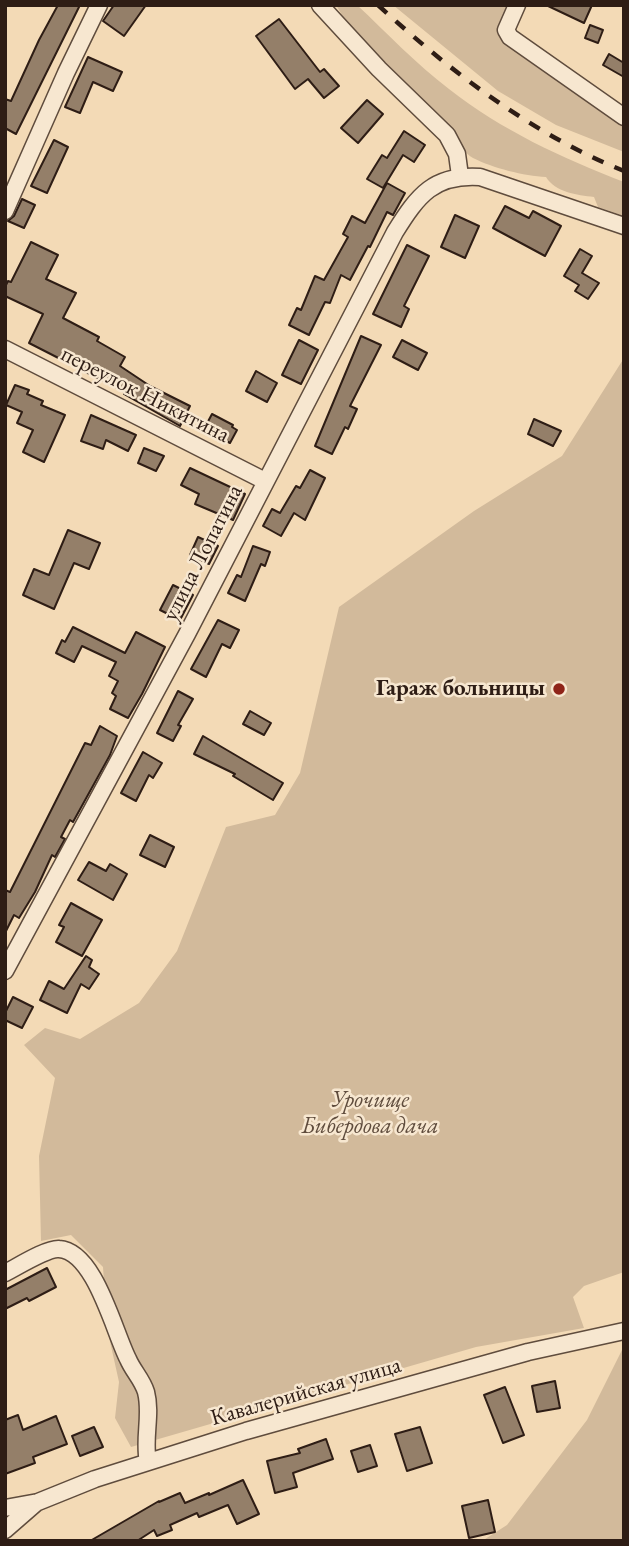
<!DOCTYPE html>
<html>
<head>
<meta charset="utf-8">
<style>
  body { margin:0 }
  #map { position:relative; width:629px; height:1546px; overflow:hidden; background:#f3dab6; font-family:"EB Garamond",serif }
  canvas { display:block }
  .frame { position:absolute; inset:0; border:7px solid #2e1d15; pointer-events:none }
</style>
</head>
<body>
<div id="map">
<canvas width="629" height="1546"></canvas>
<div class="frame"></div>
</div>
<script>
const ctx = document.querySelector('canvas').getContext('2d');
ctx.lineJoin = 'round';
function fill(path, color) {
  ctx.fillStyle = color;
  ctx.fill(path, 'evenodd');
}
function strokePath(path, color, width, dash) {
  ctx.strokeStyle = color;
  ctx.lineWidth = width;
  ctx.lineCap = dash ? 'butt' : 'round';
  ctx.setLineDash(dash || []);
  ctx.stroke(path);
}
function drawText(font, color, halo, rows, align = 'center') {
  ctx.font = font + ' "EB Garamond",serif';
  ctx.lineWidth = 5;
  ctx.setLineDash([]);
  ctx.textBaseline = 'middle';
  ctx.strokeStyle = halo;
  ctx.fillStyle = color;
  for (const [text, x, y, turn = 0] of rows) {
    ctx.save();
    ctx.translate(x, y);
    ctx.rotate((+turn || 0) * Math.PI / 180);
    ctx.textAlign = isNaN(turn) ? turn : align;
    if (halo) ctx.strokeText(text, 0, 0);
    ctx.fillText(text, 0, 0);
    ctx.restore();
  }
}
fill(new Path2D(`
  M 336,5 L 357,5 C 387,33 416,64 449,89 C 501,130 562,158 624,182 L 624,216 L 598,207 L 594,197 C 577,195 555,192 546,177 C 524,176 493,168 473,158 C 464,154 460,140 454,133 C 416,89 364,56 336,5 Z
  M 393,5 L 522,5 L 504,40 L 587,94 L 624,128 L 624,152 L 556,125 L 498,91 Z
  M 624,358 L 624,1272 L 584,1286 L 573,1297 L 584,1328 L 476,1347 L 131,1447 L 115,1418 L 119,1382 L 107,1328 L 103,1267 L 71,1235 L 41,1241 L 39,1156 L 55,1078 L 24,1045 L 45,1028 L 80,1039 L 139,1003 L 177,951 L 226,827 L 275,815 L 300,773 L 339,607 L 474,511 L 562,456 Z
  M 624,1349 L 624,1541 L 482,1541 L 507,1525 L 587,1420 L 622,1350 Z`), '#d2ba9b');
const building = new Path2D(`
  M 58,5 L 80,5 L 16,134 L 5,128 L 5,99 L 11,101 L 39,40 Z
  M 114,5 L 146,5 L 124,36 L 103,21 Z
  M 546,5 L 592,5 L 584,23 Z
  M 279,19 L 320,72 L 324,69 L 339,86 L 324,98 L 308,79 L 295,89 L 256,36 Z
  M 590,25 L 603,30 L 598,43 L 585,38 Z
  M 609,54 L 624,63 L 624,77 L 603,65 Z
  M 88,57 L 122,72 L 113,91 L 93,82 L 80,113 L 65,107 Z
  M 367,100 L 383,114 L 358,143 L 341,128 Z
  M 404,131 L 425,145 L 414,162 L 403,155 L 383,188 L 367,179 L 382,155 L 387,158 Z
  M 54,140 L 68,147 L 47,193 L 31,186 Z
  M 387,183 L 405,193 L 393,215 L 387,212 L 370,247 L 368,246 L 350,280 L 341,275 L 330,303 L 325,302 L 309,335 L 289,325 L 297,308 L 301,310 L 315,276 L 324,280 L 348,237 L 343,234 L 352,216 L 365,223 Z
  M 22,199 L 35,205 L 24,228 L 8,221 L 14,216 Z
  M 505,206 L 529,218 L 533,211 L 561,226 L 545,256 L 493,228 Z
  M 455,215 L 479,226 L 465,258 L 441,247 Z
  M 31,242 L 58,255 L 46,279 L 76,293 L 63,318 L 99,337 L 97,341 L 125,357 L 120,366 L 150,386 L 190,406 L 180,426 L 124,394 L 125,392 L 29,343 L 43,314 L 5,296 L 5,287 L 8,281 L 11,282 Z
  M 407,245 L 429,256 L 404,306 L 409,309 L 401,327 L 373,314 Z
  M 580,249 L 592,256 L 582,273 L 599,283 L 588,299 L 575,291 L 579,285 L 564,276 Z
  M 361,336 L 381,345 L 350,406 L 357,409 L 348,429 L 345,427 L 332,454 L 315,446 Z
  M 299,340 L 318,350 L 301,384 L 282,375 Z
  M 402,340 L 427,353 L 418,370 L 393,357 Z
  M 256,371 L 277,383 L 267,402 L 246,391 Z
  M 15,385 L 29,390 L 27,394 L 43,401 L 41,405 L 65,415 L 44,462 L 23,452 L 33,430 L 17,423 L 22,412 L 6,405 Z
  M 212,414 L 233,425 L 232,427 L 237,430 L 230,443 L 204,429 Z
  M 91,415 L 136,435 L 128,451 L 106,440 L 103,449 L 81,441 Z
  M 534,419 L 561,431 L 553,446 L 528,434 Z
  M 144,448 L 164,456 L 156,471 L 138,463 Z
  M 190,468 L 245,494 L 233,520 L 195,504 L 199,494 L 181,485 Z
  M 310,470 L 325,478 L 305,520 L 294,513 L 281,536 L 263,526 L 272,509 L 280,513 L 296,486 L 300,488 Z
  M 68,530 L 100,543 L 89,569 L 74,563 L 54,609 L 23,595 L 34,569 L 49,575 Z
  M 198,537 L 218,546 L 209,564 L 190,555 Z
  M 253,546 L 270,552 L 265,566 L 261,564 L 245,601 L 228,593 L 237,575 L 241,577 Z
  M 173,585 L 193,595 L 180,620 L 160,610 Z
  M 218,620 L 239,630 L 230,648 L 222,644 L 206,677 L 191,669 Z
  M 73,627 L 125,653 L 136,632 L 165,647 L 142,694 L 128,718 L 110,709 L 116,696 L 112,693 L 118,681 L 109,676 L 116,662 L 82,646 L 74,662 L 56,653 L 62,640 L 65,642 Z
  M 178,691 L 193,699 L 178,725 L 181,726 L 173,741 L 157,733 Z
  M 250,711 L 271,723 L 264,735 L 243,724 Z
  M 100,726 L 117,736 L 110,755 L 73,822 L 70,820 L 61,837 L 65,839 L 55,857 L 52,855 L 35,892 L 19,918 L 14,915 L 5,933 L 5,890 L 10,892 L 85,743 L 91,745 Z
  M 203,736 L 283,783 L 273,800 L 233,776 L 235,774 L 194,754 Z
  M 143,752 L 162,763 L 153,778 L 149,775 L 136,801 L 121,793 Z
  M 150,835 L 174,847 L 165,867 L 140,855 Z
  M 89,862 L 106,871 L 110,864 L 127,874 L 113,900 L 78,880 Z
  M 71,903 L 102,920 L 82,956 L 56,942 L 64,927 L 59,925 Z
  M 86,956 L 92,960 L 89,967 L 99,974 L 89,989 L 81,984 L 67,1013 L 40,1000 L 49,981 L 64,989 Z
  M 13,997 L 33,1007 L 22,1028 L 5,1020 L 5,1013 Z
  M 47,1268 L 56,1287 L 29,1301 L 27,1298 L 5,1309 L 5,1290 Z
  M 555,1381 L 560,1408 L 537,1412 L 532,1386 Z
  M 505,1387 L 524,1435 L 503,1443 L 484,1395 Z
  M 18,1415 L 23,1430 L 56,1416 L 67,1444 L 33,1457 L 35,1463 L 5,1474 L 5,1420 Z
  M 94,1427 L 103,1447 L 80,1456 L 72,1436 Z
  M 420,1427 L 432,1463 L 407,1471 L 395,1434 Z
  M 326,1439 L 333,1459 L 293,1473 L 297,1487 L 275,1493 L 267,1461 L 300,1453 L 298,1449 Z
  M 370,1445 L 377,1466 L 358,1472 L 351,1451 Z
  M 243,1480 L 259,1514 L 237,1524 L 228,1505 L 199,1517 L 197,1513 L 170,1525 L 172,1530 L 157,1536 L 154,1530 L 137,1541 L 90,1541 L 159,1501 L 159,1502 L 180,1493 L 185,1503 L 209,1493 L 209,1495 Z
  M 488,1500 L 495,1532 L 469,1538 L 462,1506 Z`);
fill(building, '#947f69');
strokePath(building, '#2e1d15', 2);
const minor = new Path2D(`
  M 320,5 L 379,69 L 447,135 L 457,154 L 460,176
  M 517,5 L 506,30 L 510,37 L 624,117
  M 5,211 L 66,73 L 99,5
  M 5,349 L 265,481
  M 5,971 L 187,634 L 395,232 C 418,195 434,174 480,177 L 624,226
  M 5,1273 C 17,1267 47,1248 59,1249 C 95,1251 114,1332 128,1359 C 133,1371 142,1379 146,1392 C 152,1415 143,1439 148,1462
  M 5,1508 L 38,1502 L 95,1479 L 246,1431 L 528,1352 L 624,1331
  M 5,1530 L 36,1503`);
strokePath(minor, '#5f4c3d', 19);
strokePath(minor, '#f7e7d0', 16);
strokePath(new Path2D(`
  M 378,5 C 451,72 532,134 624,171`), '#2e1d15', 4.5, [12, 12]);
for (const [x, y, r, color] of [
  [559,689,7,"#8f2418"]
]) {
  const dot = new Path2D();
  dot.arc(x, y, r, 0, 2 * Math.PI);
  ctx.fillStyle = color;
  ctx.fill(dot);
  strokePath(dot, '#f7e7d0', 2.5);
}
drawText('23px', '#2e1d15', '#f7e7d0', [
  ["переулок Никитина",145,395,27],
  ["улица Лопатина",203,553,-63],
  ["Кавалерийская улица",306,1392,-16]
]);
drawText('bold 23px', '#2e1d15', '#f7e7d0', [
  ["Гараж больницы",545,689]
], 'right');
drawText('italic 23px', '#5f4c3d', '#f7e7d0', [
  ["Урочище",370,1101],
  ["Бибердова дача",370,1127]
]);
</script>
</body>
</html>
